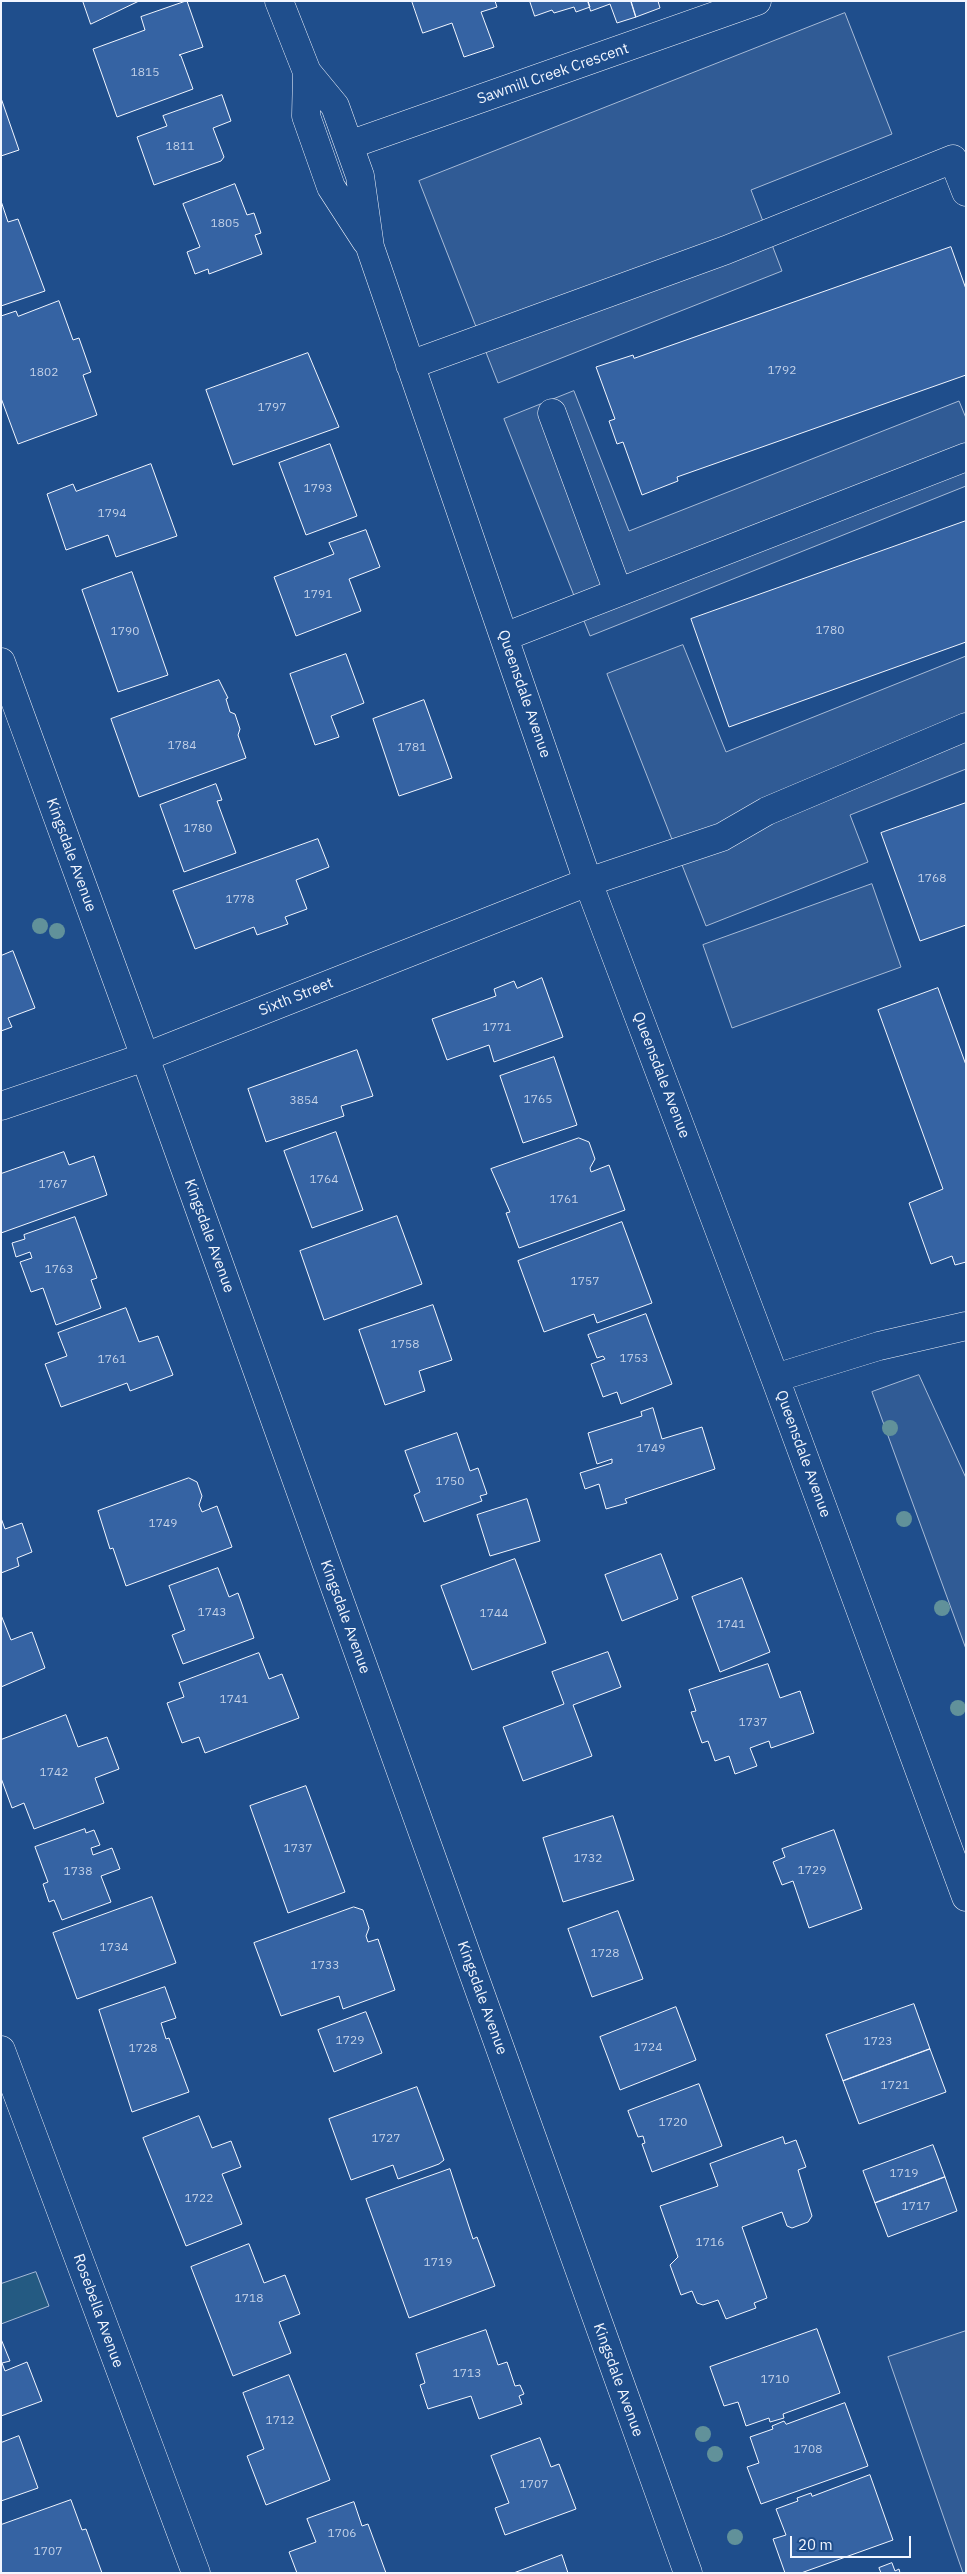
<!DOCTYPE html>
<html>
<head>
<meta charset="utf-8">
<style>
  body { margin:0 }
  #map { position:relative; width:967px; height:2574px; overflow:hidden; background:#1f4e8c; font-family:"IBM Plex Sans",sans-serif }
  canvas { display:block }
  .frame { position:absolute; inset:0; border:2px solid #f2f6ff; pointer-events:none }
  .scale { position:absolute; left:790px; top:2536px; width:121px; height:22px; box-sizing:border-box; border:2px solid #f2f6ff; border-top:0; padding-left:6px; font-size:15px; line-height:18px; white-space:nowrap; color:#f2f6ff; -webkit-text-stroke:4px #1f4e8c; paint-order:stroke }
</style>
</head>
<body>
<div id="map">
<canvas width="967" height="2574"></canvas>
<div class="frame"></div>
<div class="scale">20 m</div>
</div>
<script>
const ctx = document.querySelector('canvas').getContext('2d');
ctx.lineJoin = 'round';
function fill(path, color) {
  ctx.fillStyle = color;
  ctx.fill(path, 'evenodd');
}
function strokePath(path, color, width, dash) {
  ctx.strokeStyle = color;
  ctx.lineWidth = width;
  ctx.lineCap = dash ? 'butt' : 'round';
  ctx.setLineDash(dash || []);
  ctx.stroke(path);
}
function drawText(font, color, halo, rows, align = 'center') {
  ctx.font = font + ' "IBM Plex Sans",sans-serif';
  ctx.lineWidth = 4;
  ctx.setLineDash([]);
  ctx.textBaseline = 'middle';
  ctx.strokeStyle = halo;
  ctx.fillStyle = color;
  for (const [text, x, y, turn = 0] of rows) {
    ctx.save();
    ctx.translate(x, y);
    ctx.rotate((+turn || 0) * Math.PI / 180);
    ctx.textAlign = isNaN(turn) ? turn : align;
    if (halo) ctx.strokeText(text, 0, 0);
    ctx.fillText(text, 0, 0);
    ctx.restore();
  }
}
const green = new Path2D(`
  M 36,2272 L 49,2306 L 1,2324 L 1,2284 Z`);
fill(green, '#245a82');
strokePath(green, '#a8bbd7', 1);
const parking = new Path2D(`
  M 845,13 L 892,134 L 751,190 L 782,271 L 498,383 L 419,181 Z
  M 574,391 L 629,531 L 959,401 L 966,418 L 966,486 L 590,636 L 504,419 Z
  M 683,645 L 726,752 L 966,656 L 966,769 L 850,815 L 868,862 L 706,926 L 607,674 Z
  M 872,884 L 901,967 L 732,1028 L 703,945 Z
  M 919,1375 L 966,1478 L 966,1649 L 872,1392 Z
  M 966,2331 L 966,2573 L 963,2573 L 888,2357 Z`);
fill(parking, '#305b95');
strokePath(parking, '#a8bbd7', 1);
const building = new Path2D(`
  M 83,1 L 139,1 L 91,24 Z
  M 187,1 L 203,47 L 179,55 L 181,56 L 193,89 L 117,117 L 93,49 L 145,30 L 141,17 Z
  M 412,1 L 495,1 L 497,7 L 481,12 L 494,47 L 464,57 L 452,23 L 423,33 Z
  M 530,1 L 588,1 L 590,7 L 576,12 L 574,7 L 554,13 L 552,10 L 535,16 Z
  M 588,1 L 631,1 L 636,17 L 617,23 L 610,4 L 591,11 Z
  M 631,1 L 658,1 L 660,8 L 636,17 Z
  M 222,95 L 231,121 L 213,128 L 224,157 L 221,161 L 154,185 L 137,137 L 167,126 L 163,116 Z
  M 1,98 L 19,150 L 1,156 Z
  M 235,184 L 247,215 L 254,213 L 261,233 L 255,235 L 262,254 L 209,274 L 208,269 L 195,274 L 187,252 L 200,247 L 183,204 Z
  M 1,201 L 8,222 L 18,219 L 45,291 L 1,306 Z
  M 951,247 L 966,289 L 966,375 L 677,477 L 678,481 L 642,495 L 623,442 L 617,444 L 609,421 L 615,419 L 596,367 L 633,355 L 634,358 Z
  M 59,301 L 73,340 L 79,338 L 91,372 L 83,375 L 97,415 L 18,444 L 1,398 L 1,316 L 16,311 L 18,316 Z
  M 308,353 L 339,427 L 233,465 L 206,390 Z
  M 330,444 L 357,516 L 306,535 L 279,463 Z
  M 151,464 L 177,536 L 116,557 L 108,535 L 66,550 L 47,494 L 73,484 L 76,491 Z
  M 966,521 L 966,642 L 729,727 L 691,619 Z
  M 366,530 L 380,567 L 349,579 L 361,611 L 296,636 L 274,577 L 334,554 L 329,543 Z
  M 132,572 L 168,675 L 118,692 L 82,590 Z
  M 346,654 L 364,703 L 331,716 L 339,737 L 315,745 L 290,674 Z
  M 219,680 L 228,698 L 226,699 L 230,712 L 235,714 L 240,729 L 238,735 L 246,758 L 139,797 L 111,719 Z
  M 424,700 L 452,778 L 399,796 L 373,719 Z
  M 216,784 L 222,800 L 217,801 L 236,853 L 184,872 L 160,805 Z
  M 966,803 L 966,925 L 920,941 L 881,833 Z
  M 318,839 L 329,867 L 296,880 L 307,909 L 285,917 L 288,924 L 257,935 L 254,927 L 195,949 L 173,891 Z
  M 13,951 L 35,1008 L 8,1018 L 12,1027 L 1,1031 L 1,956 Z
  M 542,978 L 563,1037 L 494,1062 L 489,1045 L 447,1060 L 432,1019 L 496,996 L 494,989 L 514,981 L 517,988 Z
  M 938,988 L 966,1065 L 966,1262 L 955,1265 L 952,1256 L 931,1264 L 909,1203 L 943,1189 L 878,1010 Z
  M 357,1050 L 373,1096 L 341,1106 L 344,1116 L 266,1142 L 248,1089 Z
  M 554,1057 L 577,1125 L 523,1143 L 500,1076 Z
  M 336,1132 L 363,1210 L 312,1228 L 284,1151 Z
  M 579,1138 L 589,1142 L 595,1159 L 590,1168 L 591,1172 L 609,1165 L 625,1210 L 519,1248 L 506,1213 L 510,1212 L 491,1169 Z
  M 64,1152 L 69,1165 L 94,1156 L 107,1195 L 1,1233 L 1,1174 Z
  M 397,1216 L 422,1284 L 324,1320 L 300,1251 Z
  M 75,1217 L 97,1278 L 91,1280 L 101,1308 L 56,1325 L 43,1288 L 31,1292 L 20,1262 L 32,1258 L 30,1252 L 16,1257 L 12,1243 L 25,1239 L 24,1235 Z
  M 622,1222 L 652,1303 L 597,1323 L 594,1314 L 544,1332 L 518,1261 Z
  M 433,1305 L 452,1360 L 419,1371 L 425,1391 L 385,1405 L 359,1330 Z
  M 126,1308 L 139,1342 L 158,1336 L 173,1375 L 130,1391 L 127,1383 L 61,1407 L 45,1364 L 67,1356 L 58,1333 Z
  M 646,1314 L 672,1384 L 621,1404 L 617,1392 L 603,1397 L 591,1364 L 605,1359 L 603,1356 L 597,1358 L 588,1335 Z
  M 653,1408 L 662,1439 L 702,1427 L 715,1469 L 625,1499 L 627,1503 L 606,1509 L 599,1484 L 585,1489 L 580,1473 L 612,1463 L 612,1459 L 597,1464 L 588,1433 L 642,1416 L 641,1412 Z
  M 457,1433 L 470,1471 L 478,1468 L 487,1494 L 480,1496 L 482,1501 L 424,1522 L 414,1495 L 420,1492 L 405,1451 Z
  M 189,1478 L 197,1482 L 202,1496 L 199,1505 L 202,1512 L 217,1506 L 232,1547 L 126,1586 L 113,1548 L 110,1549 L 98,1511 Z
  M 527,1499 L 540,1541 L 490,1556 L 477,1515 Z
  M 1,1518 L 5,1529 L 22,1523 L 32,1552 L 17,1558 L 19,1566 L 1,1573 Z
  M 661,1554 L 678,1599 L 622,1621 L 605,1575 Z
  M 515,1559 L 546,1643 L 472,1670 L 441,1586 Z
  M 218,1568 L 229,1597 L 238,1593 L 254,1638 L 183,1664 L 172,1635 L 185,1630 L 169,1586 Z
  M 742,1578 L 770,1652 L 720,1672 L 692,1597 Z
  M 1,1615 L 11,1640 L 32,1632 L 45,1668 L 1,1687 Z
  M 608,1652 L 621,1687 L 573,1705 L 592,1756 L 523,1781 L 503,1727 L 564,1704 L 552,1672 Z
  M 259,1653 L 269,1679 L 282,1674 L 299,1718 L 205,1753 L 199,1737 L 182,1743 L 167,1703 L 184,1697 L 179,1683 Z
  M 768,1664 L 780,1698 L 800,1691 L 814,1733 L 771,1748 L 769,1741 L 750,1748 L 757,1766 L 735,1774 L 729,1756 L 715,1761 L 708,1741 L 702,1743 L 691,1712 L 696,1711 L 689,1690 Z
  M 66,1715 L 78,1747 L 107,1737 L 119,1769 L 95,1778 L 104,1803 L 34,1829 L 24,1803 L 12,1808 L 1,1778 L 1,1740 Z
  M 306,1786 L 345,1892 L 288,1913 L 250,1806 Z
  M 613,1816 L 634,1880 L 563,1902 L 543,1838 Z
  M 85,1829 L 86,1833 L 94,1830 L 100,1845 L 91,1848 L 93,1855 L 112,1848 L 120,1869 L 101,1876 L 111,1902 L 62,1920 L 54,1900 L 49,1902 L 43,1884 L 48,1882 L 35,1847 Z
  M 834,1830 L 862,1909 L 809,1928 L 793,1881 L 782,1885 L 773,1862 L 785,1857 L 782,1849 Z
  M 152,1897 L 176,1963 L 77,1999 L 53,1933 Z
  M 354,1907 L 363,1910 L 369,1928 L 366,1936 L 368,1942 L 378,1939 L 395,1990 L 343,2009 L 339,1996 L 281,2016 L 254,1943 Z
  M 618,1911 L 643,1979 L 592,1997 L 568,1929 Z
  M 165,1987 L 176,2018 L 161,2023 L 166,2039 L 169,2038 L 189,2092 L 132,2112 L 99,2010 Z
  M 914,2004 L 930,2049 L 843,2081 L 826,2035 Z
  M 676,2007 L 696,2060 L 620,2090 L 600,2037 Z
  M 366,2012 L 382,2053 L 334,2072 L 318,2030 Z
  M 930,2049 L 946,2092 L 859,2124 L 843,2081 Z
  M 699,2084 L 722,2146 L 652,2172 L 642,2144 L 645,2143 L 643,2136 L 638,2137 L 628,2111 Z
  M 417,2087 L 444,2160 L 439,2164 L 398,2179 L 393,2165 L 351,2180 L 329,2119 Z
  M 199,2116 L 212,2148 L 231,2141 L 241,2167 L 222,2174 L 242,2224 L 186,2246 L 143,2138 Z
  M 783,2137 L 785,2144 L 796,2140 L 806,2167 L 798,2170 L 812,2216 L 808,2222 L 792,2228 L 787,2226 L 782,2212 L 742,2227 L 767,2298 L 754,2303 L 756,2308 L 726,2319 L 718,2300 L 703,2305 L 697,2303 L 692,2291 L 681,2295 L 670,2265 L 678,2257 L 660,2206 L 718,2186 L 710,2164 Z
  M 933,2145 L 945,2177 L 875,2203 L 863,2171 Z
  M 450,2169 L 473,2239 L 477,2237 L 495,2286 L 409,2318 L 366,2199 Z
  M 945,2177 L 957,2211 L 888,2237 L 875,2203 Z
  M 249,2244 L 264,2283 L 285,2275 L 300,2314 L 279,2322 L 291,2353 L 233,2376 L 191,2267 Z
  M 817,2329 L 840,2393 L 783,2414 L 784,2418 L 770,2422 L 769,2418 L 746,2426 L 738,2402 L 724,2406 L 710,2367 Z
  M 486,2330 L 498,2365 L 507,2362 L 515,2386 L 520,2385 L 524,2394 L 519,2396 L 522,2404 L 479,2419 L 471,2396 L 428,2409 L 420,2385 L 425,2383 L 416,2354 Z
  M 1,2339 L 10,2361 L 2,2363 L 5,2371 L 27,2362 L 42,2401 L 1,2416 Z
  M 289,2375 L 330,2480 L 266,2505 L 247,2456 L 264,2449 L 243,2393 Z
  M 845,2403 L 868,2466 L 761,2504 L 747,2467 L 759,2463 L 750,2437 L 773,2429 L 772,2426 L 784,2421 L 786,2424 Z
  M 19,2436 L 38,2488 L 1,2501 L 1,2443 Z
  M 540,2438 L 551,2467 L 559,2464 L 576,2509 L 505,2535 L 495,2508 L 509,2503 L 491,2456 Z
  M 870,2475 L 893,2540 L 801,2573 L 785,2573 L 773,2539 L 786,2535 L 776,2509 L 798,2501 L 797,2498 L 811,2493 L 812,2496 Z
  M 71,2500 L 82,2530 L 86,2529 L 102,2573 L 1,2573 L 1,2525 Z
  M 354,2502 L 362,2526 L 368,2524 L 386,2573 L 297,2573 L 289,2552 L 316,2542 L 307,2519 Z
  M 562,2555 L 568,2573 L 514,2573 Z
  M 892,2563 L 895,2571 L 899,2569 L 900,2573 L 881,2573 L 879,2568 Z`);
fill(building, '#3563a3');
strokePath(building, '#f2f6ff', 1);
const minor = new Path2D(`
  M 279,1 L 307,72 L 335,106 L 360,176 L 370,247 L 588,882 L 775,1378 L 966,1897
  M 307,72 L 306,116 L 331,187 L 366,241
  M 349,145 L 757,1
  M 410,365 L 726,250 L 953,159 L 966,192
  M 552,413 L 618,592
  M 504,637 L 966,457
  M 1,662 L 145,1057 L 688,2573
  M 1,1106 L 145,1057 L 588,882 L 722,837 L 767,811 L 966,727
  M 775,1378 L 879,1346 L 966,1326
  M 1,2050 L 196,2573`);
strokePath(minor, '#f2f6ff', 29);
strokePath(minor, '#1f4e8c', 28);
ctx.fillStyle = '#61919a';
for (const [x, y] of [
  [40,926],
  [57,931],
  [890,1428],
  [904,1519],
  [942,1608],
  [958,1708],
  [703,2434],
  [715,2454],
  [735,2537]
]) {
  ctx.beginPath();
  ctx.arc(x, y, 8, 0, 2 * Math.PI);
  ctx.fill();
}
drawText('12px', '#c3d1e8', null, [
  ["1815",145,73],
  ["1811",180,147],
  ["1805",225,224],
  ["1792",782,371],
  ["1802",44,373],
  ["1797",272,408],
  ["1793",318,489],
  ["1794",112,514],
  ["1791",318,595],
  ["1780",830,631],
  ["1790",125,632],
  ["1784",182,746],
  ["1781",412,748],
  ["1780",198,829],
  ["1768",932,879],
  ["1778",240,900],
  ["1771",497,1028],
  ["1765",538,1100],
  ["3854",304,1101],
  ["1764",324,1180],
  ["1767",53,1185],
  ["1761",564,1200],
  ["1763",59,1270],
  ["1757",585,1282],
  ["1758",405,1345],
  ["1753",634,1359],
  ["1761",112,1360],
  ["1749",651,1449],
  ["1750",450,1482],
  ["1749",163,1524],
  ["1743",212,1613],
  ["1744",494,1614],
  ["1741",731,1625],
  ["1741",234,1700],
  ["1737",753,1723],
  ["1742",54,1773],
  ["1737",298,1849],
  ["1732",588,1859],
  ["1729",812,1871],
  ["1738",78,1872],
  ["1734",114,1948],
  ["1728",605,1954],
  ["1733",325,1966],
  ["1729",350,2041],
  ["1723",878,2042],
  ["1724",648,2048],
  ["1728",143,2049],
  ["1721",895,2086],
  ["1720",673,2123],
  ["1727",386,2139],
  ["1719",904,2174],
  ["1722",199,2199],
  ["1717",916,2207],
  ["1716",710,2243],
  ["1719",438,2263],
  ["1718",249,2299],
  ["1713",467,2374],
  ["1710",775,2380],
  ["1712",280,2421],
  ["1708",808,2450],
  ["1707",534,2485],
  ["1706",342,2534],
  ["1707",48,2552]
]);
drawText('15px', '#f2f6ff', '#1f4e8c', [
  ["Sawmill Creek Crescent",553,74,-19],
  ["Queensdale Avenue",524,694,71],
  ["Kingsdale Avenue",71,855,70],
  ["Sixth Street",296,997,-22],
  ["Queensdale Avenue",661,1075,69],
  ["Kingsdale Avenue",209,1236,70],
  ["Queensdale Avenue",803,1454,70],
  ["Kingsdale Avenue",345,1617,70],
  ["Kingsdale Avenue",482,1998,70],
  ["Rosebella Avenue",98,2311,70],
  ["Kingsdale Avenue",618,2380,70]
]);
</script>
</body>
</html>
